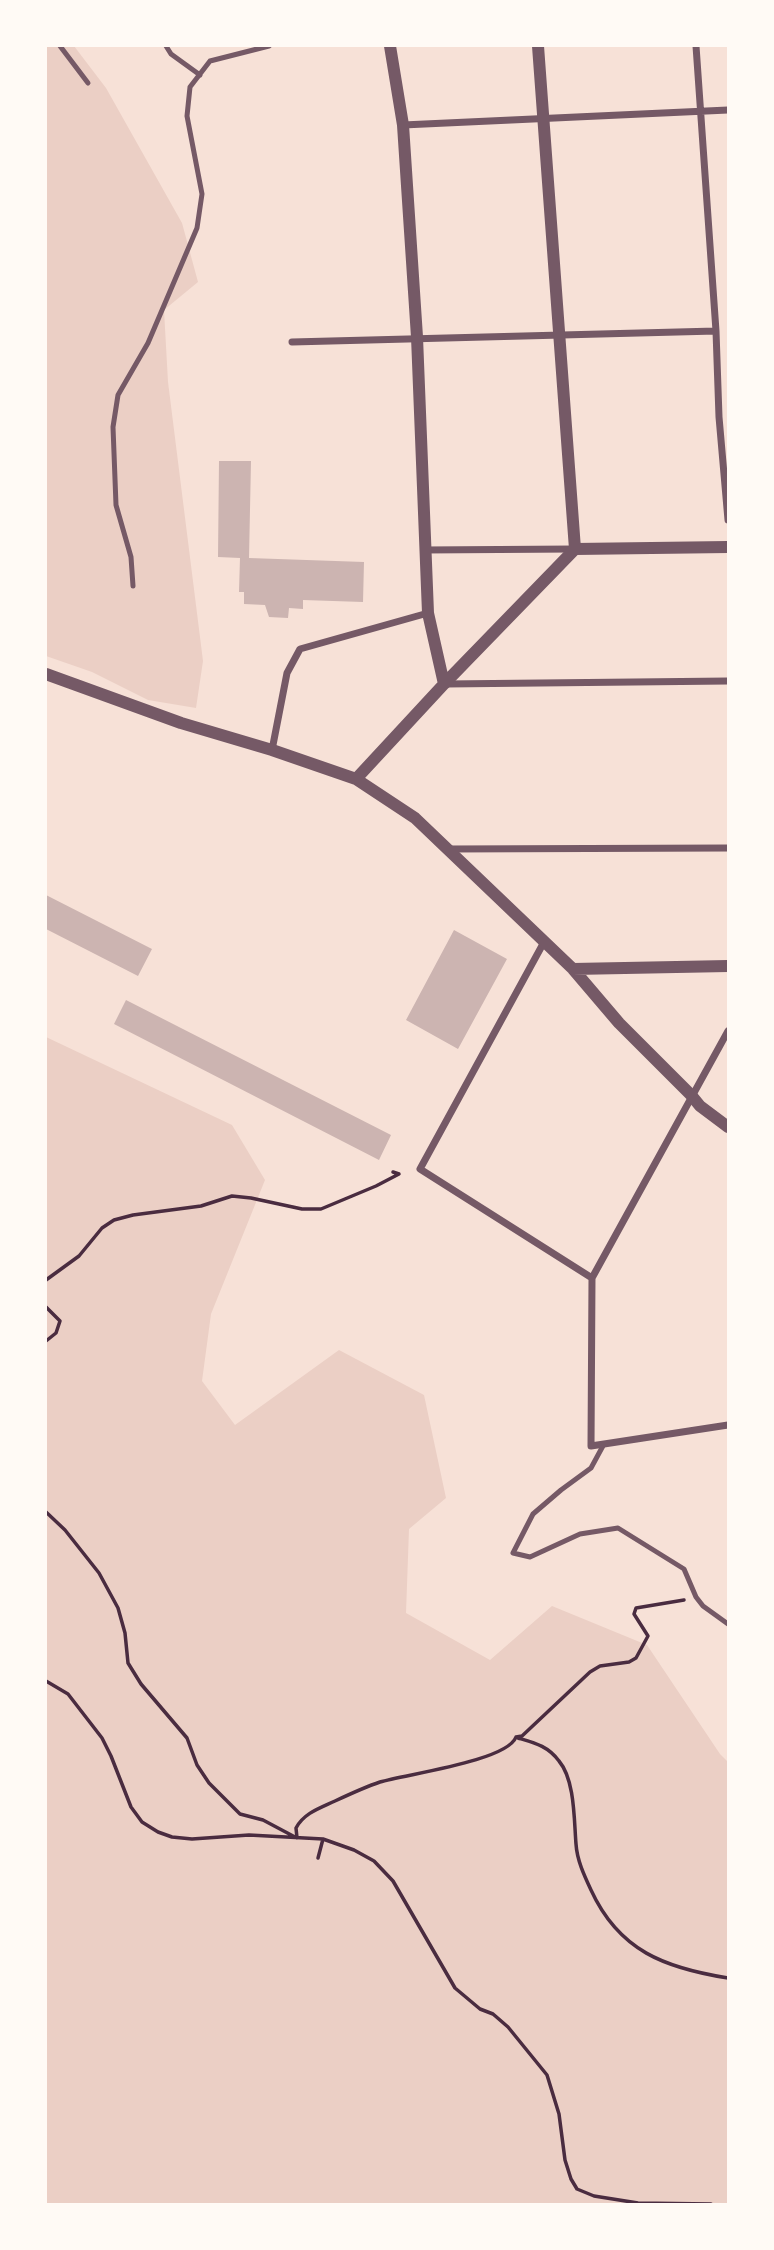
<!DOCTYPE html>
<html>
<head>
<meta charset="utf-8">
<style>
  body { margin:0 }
  #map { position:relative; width:774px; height:2250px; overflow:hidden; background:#f7e1d7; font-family:Poppins,sans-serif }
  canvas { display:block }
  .frame { position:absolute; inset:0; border:47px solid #fffaf5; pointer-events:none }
</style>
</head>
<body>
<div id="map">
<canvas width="774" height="2250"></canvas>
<div class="frame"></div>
</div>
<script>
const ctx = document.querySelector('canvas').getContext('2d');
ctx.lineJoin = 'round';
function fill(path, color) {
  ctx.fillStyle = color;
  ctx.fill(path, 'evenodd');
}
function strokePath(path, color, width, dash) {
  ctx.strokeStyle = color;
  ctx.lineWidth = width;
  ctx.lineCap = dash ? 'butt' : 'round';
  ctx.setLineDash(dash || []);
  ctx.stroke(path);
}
fill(new Path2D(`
  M 46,46 L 74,46 L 106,88 L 182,223 L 198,282 L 164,310 L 168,382 L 203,661 L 196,708 L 148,700 L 92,672 L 46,656 Z
  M 46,1037 L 232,1125 L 265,1180 L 211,1314 L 202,1381 L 235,1425 L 339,1350 L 424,1395 L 446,1498 L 409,1529 L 406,1613 L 490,1660 L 552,1606 L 647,1645 L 720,1754 L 728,1762 L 728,2204 L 46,2204 Z`), '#ebcfc5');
fill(new Path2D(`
  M 219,461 L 251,461 L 249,558 L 364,562 L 363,602 L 303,600 L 303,609 L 289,608 L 288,618 L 269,617 L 265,605 L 244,604 L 244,592 L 239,592 L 240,558 L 218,557 Z
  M 46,895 L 152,949 L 138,976 L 46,929 Z
  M 454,930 L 507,959 L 458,1049 L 406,1020 Z
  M 126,1000 L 391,1135 L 379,1160 L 114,1024 Z`), '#ccb4b1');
strokePath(new Path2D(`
  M 46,1280 L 79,1256 L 102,1228 L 114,1220 L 133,1215 L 201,1206 L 232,1196 L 251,1198 L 302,1209 L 321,1209 L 376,1186 L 399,1174 L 393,1172
  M 46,1307 L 60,1321 L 56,1333 L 46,1341
  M 46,1512 L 65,1530 L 99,1573 L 118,1608 L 125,1633 L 128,1663 L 141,1684 L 187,1738 L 197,1765 L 209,1783 L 240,1814 L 263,1820 L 295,1837
  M 46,1681 L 68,1694 L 102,1738 L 111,1756 L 131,1807 L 142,1822 L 158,1832 L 172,1837 L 192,1839 L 249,1835 L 323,1839 L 354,1850 L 374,1861 L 393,1881 L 455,1988 L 480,2009 L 493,2014 L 508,2027 L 547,2075 L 559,2114 L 565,2160 L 571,2179 L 577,2189 L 594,2196 L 638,2203 L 711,2204
  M 518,1738 C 535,1743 548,1746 559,1761 C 575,1780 574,1820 576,1844 C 577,1860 584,1875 591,1890 C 619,1951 665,1968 728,1978
  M 297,1838 L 296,1828 C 304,1813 320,1808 335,1801 C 350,1794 365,1787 380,1782 C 407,1774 507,1761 516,1737 L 522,1736 L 590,1672 L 600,1666 L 629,1662 L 636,1658 L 648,1636 L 634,1614 L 636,1608 L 684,1600
  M 318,1858 L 323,1839`), '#4a2c40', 3.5);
strokePath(new Path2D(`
  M 60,46 L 88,83
  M 166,46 L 171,54 L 200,75
  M 133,586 L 131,557 L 116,505 L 113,427 L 118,395 L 148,343 L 197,228 L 202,194 L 187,116 L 190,87 L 210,61 L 269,46
  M 604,1444 L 591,1468 L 561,1490 L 533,1514 L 513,1553 L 530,1557 L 580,1534 L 618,1528 L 684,1569 L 696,1597 L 703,1606 L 728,1624`), '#755966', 5);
strokePath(new Path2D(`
  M 696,46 L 716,331 L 719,417 L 728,520
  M 403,125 L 728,110
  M 292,342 L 716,331
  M 424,550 L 574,549
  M 446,684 L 728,681
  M 272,750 L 287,673 L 300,649 L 428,613
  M 449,849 L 728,848
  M 544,942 L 420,1169 L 592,1278
  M 728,1031 L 592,1278 L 591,1446 L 728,1425`), '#755966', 7);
strokePath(new Path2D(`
  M 390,46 L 403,125 L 417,337 L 428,613 L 444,684
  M 538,46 L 575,549
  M 46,674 L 181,723 L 272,750 L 356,779 L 444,684 L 575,549 L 728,547
  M 356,779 L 415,818 L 573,969 L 619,1023 L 691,1095 L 700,1106 L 728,1127
  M 573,969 L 728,966`), '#755966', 12);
</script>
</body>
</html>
